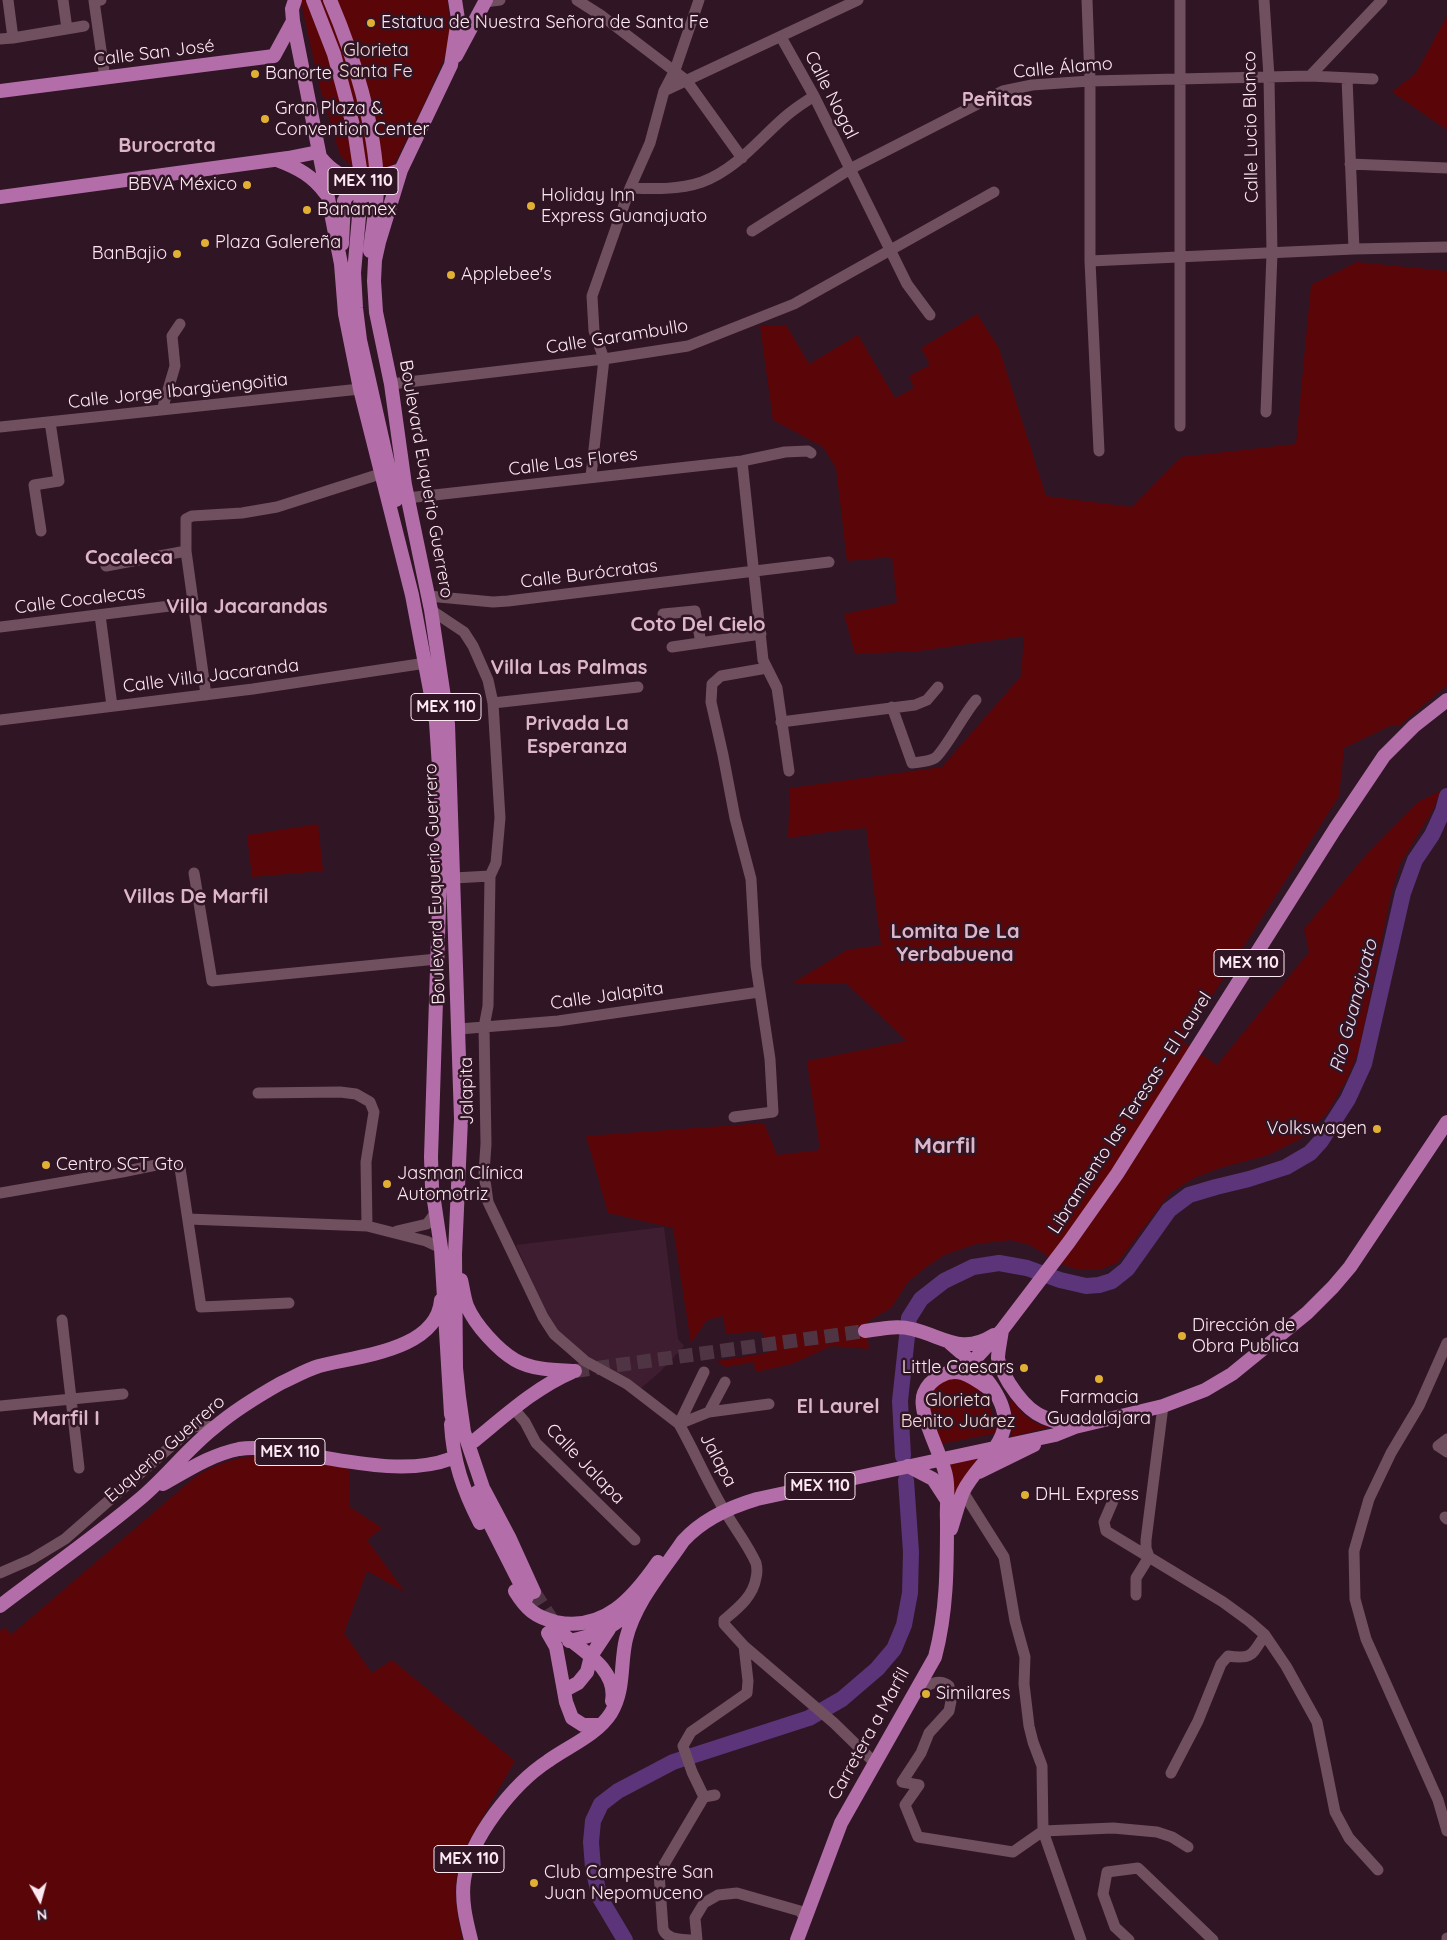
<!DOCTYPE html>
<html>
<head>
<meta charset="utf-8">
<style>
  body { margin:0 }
  #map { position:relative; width:1447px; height:1940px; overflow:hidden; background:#301524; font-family:Quicksand,sans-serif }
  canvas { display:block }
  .north { position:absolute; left:15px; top:1875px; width:50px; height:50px; -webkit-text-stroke:4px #301524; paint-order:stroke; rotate:173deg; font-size:14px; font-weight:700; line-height:20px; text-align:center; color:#fde9f2 }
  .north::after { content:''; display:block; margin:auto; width:18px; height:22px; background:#fde9f2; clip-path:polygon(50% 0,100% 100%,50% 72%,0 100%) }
</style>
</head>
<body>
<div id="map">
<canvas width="1447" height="1940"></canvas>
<div class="north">N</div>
</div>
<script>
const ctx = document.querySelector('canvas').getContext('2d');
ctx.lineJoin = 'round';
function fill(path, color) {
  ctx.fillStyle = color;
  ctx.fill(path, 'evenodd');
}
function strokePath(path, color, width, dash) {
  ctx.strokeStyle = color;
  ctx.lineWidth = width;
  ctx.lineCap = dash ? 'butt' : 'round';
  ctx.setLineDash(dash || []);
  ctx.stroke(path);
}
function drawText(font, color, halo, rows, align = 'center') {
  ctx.font = font + ' Quicksand,sans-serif';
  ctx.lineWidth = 5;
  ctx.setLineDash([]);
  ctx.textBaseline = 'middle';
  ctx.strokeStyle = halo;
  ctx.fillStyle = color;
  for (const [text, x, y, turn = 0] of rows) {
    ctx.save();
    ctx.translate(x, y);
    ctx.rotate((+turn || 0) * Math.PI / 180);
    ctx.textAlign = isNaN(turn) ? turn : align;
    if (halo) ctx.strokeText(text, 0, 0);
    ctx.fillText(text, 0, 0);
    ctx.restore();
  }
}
fill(new Path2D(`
  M 664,1227 L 678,1339 L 684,1346 L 661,1371 L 640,1389 L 576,1349 L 551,1324 L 516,1245 Z`), '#3f1d30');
fill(new Path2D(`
  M 302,0 L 448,0 L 450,45 L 425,102 L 395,163 L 382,171 L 358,172 L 340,155 L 319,84 L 301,2 Z
  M 1447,16 L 1447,130 L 1392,92 L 1416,73 Z
  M 1357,262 L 1447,271 L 1447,685 L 1399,726 L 1392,725 L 1344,748 L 1339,796 L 1183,1042 L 1217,1065 L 1309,952 L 1304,929 L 1365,856 L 1418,802 L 1440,791 L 1434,808 L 1400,864 L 1391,894 L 1359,1049 L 1347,1079 L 1327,1113 L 1302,1138 L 1268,1155 L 1220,1168 L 1194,1178 L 1170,1193 L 1117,1263 L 1099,1270 L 1078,1270 L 1059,1263 L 1030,1245 L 1010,1240 L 976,1244 L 944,1255 L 925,1268 L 908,1282 L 891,1308 L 870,1320 L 866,1325 L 869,1349 L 831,1346 L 792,1364 L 756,1372 L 753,1362 L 726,1367 L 716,1361 L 768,1353 L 762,1331 L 726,1334 L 723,1316 L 707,1320 L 691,1343 L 673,1228 L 608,1213 L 586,1136 L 764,1123 L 777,1155 L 820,1150 L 807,1061 L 907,1041 L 847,984 L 791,984 L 847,950 L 881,945 L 866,828 L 835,831 L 788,838 L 790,788 L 942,767 L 1021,676 L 1024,636 L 919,651 L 855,654 L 844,614 L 897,603 L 892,557 L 847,561 L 836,468 L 823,447 L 773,420 L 760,326 L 786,325 L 809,364 L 858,335 L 895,398 L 914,388 L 909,376 L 930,365 L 921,348 L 977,314 L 999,348 L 1046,496 L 1132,507 L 1181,457 L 1296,444 L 1311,285 Z
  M 318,824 L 323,871 L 252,877 L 247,835 Z
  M 955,1377 C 960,1379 965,1380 970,1383 C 985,1391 996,1416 997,1433 L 941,1444 C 935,1427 918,1399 936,1384 C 941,1380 949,1379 955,1377 Z
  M 1009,1397 C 1021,1412 1030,1424 1050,1427 L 1011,1437 L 1012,1417 Z
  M 261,1455 L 283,1456 L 349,1469 L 350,1507 L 382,1528 L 367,1540 L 405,1592 L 367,1571 L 344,1633 L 372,1673 L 392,1660 L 515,1761 L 461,1855 C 453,1883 455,1912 463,1940 L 0,1940 L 0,1631 L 5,1627 L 11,1635 L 195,1477 C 216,1463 236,1458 261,1455 Z
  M 982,1457 L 951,1503 L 950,1464 Z`), '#5a0608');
strokePath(new Path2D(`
  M 903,1456 L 900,1401 L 909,1318 L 921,1299 L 944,1281 L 973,1267 L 999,1263 L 1027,1268 L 1060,1280 L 1086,1286 L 1099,1285 L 1112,1281 L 1127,1269 L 1169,1210 L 1189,1195 L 1216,1187 L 1249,1179 L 1286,1167 L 1310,1153 L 1321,1141 L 1348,1099 L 1364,1064 L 1403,893 L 1415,860 L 1432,835 L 1443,811 L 1447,796
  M 625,1940 L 600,1898 L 593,1868 L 591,1842 L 593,1821 L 601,1804 L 618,1791 L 673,1762 L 809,1718 L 842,1699 L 877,1669 L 894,1649 L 904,1625 L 910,1593 L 911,1552 L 906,1480`), '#5c3479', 16);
strokePath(new Path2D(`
  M 575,1371 L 865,1331
  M 534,1592 L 557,1628`), '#4f3543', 14, [14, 7]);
strokePath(new Path2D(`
  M 8,0 L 13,38
  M 63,0 L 67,29
  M 101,0 L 94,1 L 105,78
  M 577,0 L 602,16 L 686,80 L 742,158
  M 1087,0 L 1090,81 L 1090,261 L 1099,451
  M 1180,0 L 1180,426
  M 1264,0 L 1269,77 L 1272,253 L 1266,412
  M 485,2 L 500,0
  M 781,37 L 814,96 L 907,284 L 930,315
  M 0,39 L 13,38 L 84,26
  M 1310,76 L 1373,79
  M 1347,78 L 1354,249
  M 664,91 L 858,0
  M 1350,164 L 1447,168
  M 630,188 C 653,189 679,190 702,182 C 737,169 759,139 786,116 C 795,108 805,102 814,96
  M 752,231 L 850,169 L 1003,91 L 1032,85 L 1090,81 L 1310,76 L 1382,0
  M 1090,261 L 1354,249 L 1447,247
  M 391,384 L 604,359 L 688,346 L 794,304 L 994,192
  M 162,410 L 175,366 L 172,336 L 180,324
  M 0,427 L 360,389
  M 742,461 L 763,660 L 777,688 L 789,771
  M 591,476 L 604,359 L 594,331 L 592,296 L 630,188 L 650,143 L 664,91 L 675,70 L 699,0
  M 407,498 L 742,461 L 785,452 L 808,451 L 811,453
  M 41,531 L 34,485 L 59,481 L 50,422
  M 106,566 L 186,551
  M 428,596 L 493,602 L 508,601 L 829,562
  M 431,610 L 464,632 L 473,646 L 488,680 L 493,703 L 500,818 L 496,863 L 490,876 L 488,1006 L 484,1027 L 486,1144 L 484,1173 L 488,1202 L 543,1317 L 554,1334 L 585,1361 L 627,1384 L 679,1424 L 709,1412 L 769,1404
  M 663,614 L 695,611 L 701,643
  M 100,615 L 112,706
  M 0,627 L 194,603
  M 672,647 L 761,634
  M 206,695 L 186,551 L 186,519 L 192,516 L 242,513 L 277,507 L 380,474
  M 493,703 L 638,687
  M 892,707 L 912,763 C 920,762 928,762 935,758 C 944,752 965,712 976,700
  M 0,720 L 253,689 L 426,663
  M 781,722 L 915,705 L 927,700 L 938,687
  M 194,873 L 212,981 L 437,959
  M 454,878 L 490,876
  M 459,1029 L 558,1021 L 759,992
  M 258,1093 L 340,1092 L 356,1094 L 370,1102 L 374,1112 L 366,1162 L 367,1226
  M 734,1117 L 773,1112 L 770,1059 L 756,966 L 751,879 L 735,818 L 723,755 L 711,702 L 712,684 L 721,676 L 767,668
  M 0,1193 L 122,1172 L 166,1163 L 173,1164 L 180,1168 L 201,1307 L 289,1303
  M 188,1219 L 367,1226 L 426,1241 L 441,1248
  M 397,1231 L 427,1224 L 436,1212
  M 62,1320 L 79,1468
  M 1447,1343 L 1419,1406 L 1391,1453 L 1369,1499 L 1354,1551 L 1355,1599 L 1366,1639 L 1438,1800 L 1447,1831
  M 704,1372 L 679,1424 C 696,1454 708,1484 726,1513 C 736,1530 748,1545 756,1563 C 757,1567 757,1574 756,1578 C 753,1597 737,1609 724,1620 L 724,1624 L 744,1646 L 834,1723 L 875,1763
  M 0,1406 L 123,1394
  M 514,1409 L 525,1422 L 536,1443 L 635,1540
  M 709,1412 L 725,1382
  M 1447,1439 L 1438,1446 L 1447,1452
  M 963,1492 L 1004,1557 L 1015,1621 L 1025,1657 L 1024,1684 L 1029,1726 L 1033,1742 L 1042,1766 L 1043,1831 L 1081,1940
  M 1113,1501 L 1104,1522 L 1106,1531 L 1223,1602 L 1249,1621 L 1265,1635 L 1286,1666 L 1317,1722 L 1335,1812 L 1349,1838 L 1378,1870
  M 1445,1517 L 1447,1519
  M 0,1573 L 32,1559 L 65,1539 L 193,1427 L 203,1426 L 214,1427
  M 1136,1595 L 1136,1578 L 1149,1557 L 1146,1548 L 1146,1540 L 1163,1406
  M 913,1695 C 924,1688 937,1676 949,1686 L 951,1701 L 949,1711 L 929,1733 L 921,1753 L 902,1782 L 919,1785 L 905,1805 L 918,1837 L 1013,1852 L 1043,1831 L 1113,1828 L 1157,1832 L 1172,1837 L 1188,1847
  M 1171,1773 L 1198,1721 L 1221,1664 L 1228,1656 C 1253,1660 1252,1654 1265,1635
  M 704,1797 L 692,1772 L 683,1746 L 691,1732 L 747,1693 L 748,1681 L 744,1646
  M 692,1940 C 681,1939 667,1940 663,1929 L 659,1873 L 704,1797 L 715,1795
  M 697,1940 L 695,1918 L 704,1903 L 718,1895 L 737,1893 L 800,1911 L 804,1917
  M 1129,1940 L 1115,1927 L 1103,1894 L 1107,1872 L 1138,1868 L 1213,1940
  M 1447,1940 L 1447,1938`), '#704f5f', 11);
strokePath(new Path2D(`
  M 295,0 L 292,9 L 293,21 L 320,157 C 345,188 368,181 401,170
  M 313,0 L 334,54 L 354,129 L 362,182 L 354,273 L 356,308 L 360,340 L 396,500
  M 330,0 C 353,53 376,128 377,186 C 377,208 372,229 370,251
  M 455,0 L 458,19 L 451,65 L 401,170 L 379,242 L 375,260 L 374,281 L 376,312 L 391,384 L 405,485 L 431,610 L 448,724 L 461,1119 L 455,1254 L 456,1368 L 459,1397 L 464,1432 L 483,1488 L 509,1537 L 534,1592
  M 456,56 L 486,0
  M 0,91 L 274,56 L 293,21
  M 320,157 L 341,264 L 345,314 L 360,389 L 412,595 L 436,722 L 442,812 L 431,1157 L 432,1187 L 441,1248 L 451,1414 L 457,1434
  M 277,160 C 298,168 313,176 326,194
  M 0,197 L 288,158 L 318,152
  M 342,244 L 344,201 C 349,190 359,189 369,195
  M 461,1280 C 463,1288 464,1298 467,1306 C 475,1325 498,1350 515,1360 C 532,1370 556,1370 575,1371
  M 1002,1330 C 1001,1338 998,1351 998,1358 C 999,1366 1005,1376 1009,1383 C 1029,1414 1040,1418 1075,1427
  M 865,1331 C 880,1329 897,1325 912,1329 C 943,1336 961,1356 994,1335
  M 950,1343 C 972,1361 1016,1402 1002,1435 C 994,1456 973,1471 963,1492 C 958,1504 955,1517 951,1529
  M 962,1373 L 1002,1330 L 1069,1242 L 1117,1174 L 1335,829 L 1384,756 L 1414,726 L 1447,700
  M 451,1424 C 453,1461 463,1490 480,1523
  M 474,1441 C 506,1415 535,1388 572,1372
  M 908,1466 L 933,1479 L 946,1499
  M 979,1472 L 1034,1445
  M 163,1484 C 188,1470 210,1455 239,1449 C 257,1446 277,1450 295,1453 C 342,1460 405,1476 450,1459
  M 477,1492 L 486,1516 L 527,1597
  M 515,1591 C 526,1609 535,1617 556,1622 C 604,1632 633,1598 658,1562
  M 0,1606 C 47,1570 96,1536 141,1498 C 167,1476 188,1448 215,1427 C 235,1410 258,1396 281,1383 C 294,1377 306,1370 319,1366 C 356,1356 437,1351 441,1300
  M 557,1629 C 578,1649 618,1667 612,1701
  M 548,1633 L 556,1647 L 566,1702 L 572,1718 L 583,1725 L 600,1725
  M 569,1641 C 603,1634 610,1628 637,1607
  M 565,1690 L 578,1683 L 587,1672 L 591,1656 L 609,1629
  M 471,1940 C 466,1920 461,1900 464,1880 C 470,1838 513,1784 548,1761 C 569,1746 597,1735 611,1713 C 625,1690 620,1663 626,1639 C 635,1602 663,1571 683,1541 C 702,1520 730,1507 757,1499 L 1055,1435 L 1075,1427 L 1163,1406 L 1205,1390 L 1232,1374 L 1307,1313 L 1333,1287 L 1350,1267 L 1447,1122
  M 797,1940 L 841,1823 L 935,1657 C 947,1612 947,1567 947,1521 C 946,1507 949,1490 946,1476 C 942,1454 916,1411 924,1393 C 930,1379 947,1369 962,1373 C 973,1376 985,1386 995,1393`), '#b36eaa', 14);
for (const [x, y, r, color] of [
  [371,23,5,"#e1af34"],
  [255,74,5,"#e1af34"],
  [265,119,5,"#e1af34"],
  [247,185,5,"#e1af34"],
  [531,206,5,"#e1af34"],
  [307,210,5,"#e1af34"],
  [205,243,5,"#e1af34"],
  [177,254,5,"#e1af34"],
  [451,275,5,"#e1af34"],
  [1377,1129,5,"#e1af34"],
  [46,1165,5,"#e1af34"],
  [387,1184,5,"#e1af34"],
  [1182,1336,5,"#e1af34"],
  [1024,1368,5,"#e1af34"],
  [1099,1379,5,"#e1af34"],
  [1025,1495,5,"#e1af34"],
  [926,1694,5,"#e1af34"],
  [534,1883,5,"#e1af34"]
]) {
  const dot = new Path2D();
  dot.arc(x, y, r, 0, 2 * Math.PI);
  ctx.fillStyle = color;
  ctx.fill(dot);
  strokePath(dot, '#301524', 2);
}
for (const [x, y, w] of [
  [363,181,70],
  [446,707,70],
  [1249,963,70],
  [290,1452,70],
  [820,1486,70],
  [469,1859,70]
]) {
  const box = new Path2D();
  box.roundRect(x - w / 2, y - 13.5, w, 27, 4);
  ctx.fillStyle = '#301524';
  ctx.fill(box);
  strokePath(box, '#fde9f2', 1);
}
drawText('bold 16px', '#fde9f2', null, [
  ["MEX 110",363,181],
  ["MEX 110",446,707],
  ["MEX 110",1249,963],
  ["MEX 110",290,1452],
  ["MEX 110",820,1486],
  ["MEX 110",469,1859]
]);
drawText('18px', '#fde9f2', '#301524', [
  ["Estatua de Nuestra Señora de Santa Fe",381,23],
  ["Banorte",265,74],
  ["Gran Plaza &",275,109],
  ["Convention Center",275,130],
  ["BBVA México",237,185,"right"],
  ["Holiday Inn",541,196],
  ["Express Guanajuato",541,217],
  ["Banamex",317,210],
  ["Plaza Galereña",215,243],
  ["BanBajio",167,254,"right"],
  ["Applebee's",461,275],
  ["Volkswagen",1367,1129,"right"],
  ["Centro SCT Gto",56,1165],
  ["Jasman Clínica",397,1174],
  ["Automotriz",397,1195],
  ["Dirección de",1192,1326],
  ["Obra Publica",1192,1347],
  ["Little Caesars",1014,1368,"right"],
  ["Farmacia",1099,1398,"center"],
  ["Guadalajara",1099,1419,"center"],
  ["DHL Express",1035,1495],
  ["Similares",936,1694],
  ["Club Campestre San",544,1873],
  ["Juan Nepomuceno",544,1894]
], 'left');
drawText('18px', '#f4dad7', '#301524', [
  ["Glorieta",376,51],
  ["Santa Fe",376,72],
  ["Glorieta",958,1401],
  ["Benito Juárez",958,1422]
]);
drawText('18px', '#fde9f2', '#301524', [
  ["Calle San José",154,53,-7],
  ["Calle Álamo",1063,68,-5],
  ["Calle Nogal",831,95,63],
  ["Calle Lucio Blanco",1251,127,-91],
  ["Calle Garambullo",617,337,-9],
  ["Calle Jorge Ibargüengoitia",178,391,-6],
  ["Calle Las Flores",573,462,-7],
  ["Boulevard Euquerio Guerrero",426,479,80],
  ["Calle Burócratas",589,574,-7],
  ["Calle Cocalecas",80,600,-7],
  ["Calle Villa Jacaranda",211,676,-7],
  ["Boulevard Euquerio Guerrero",435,884,-92],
  ["Calle Jalapita",607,996,-8],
  ["Jalapita",467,1091,-91],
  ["Libramiento las Teresas - El Laurel",1130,1113,-57],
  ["Euquerio Guerrero",165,1449,-41],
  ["Jalapa",718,1460,62],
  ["Calle Jalapa",585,1464,46],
  ["Carretera a Marfil",869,1734,-61]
]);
drawText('italic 19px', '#eadff3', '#301524', [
  ["Rio Guanajuato",1354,1006,-75]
]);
drawText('bold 20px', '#ddb7c9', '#301524', [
  ["Peñitas",997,100],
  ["Burocrata",167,146],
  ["Cocaleca",129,558],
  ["Villa Jacarandas",247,607],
  ["Coto Del Cielo",698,625],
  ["Villa Las Palmas",569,668],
  ["Privada La",577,724],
  ["Esperanza",577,747],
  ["Villas De Marfil",196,897],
  ["Lomita De La",955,932],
  ["Yerbabuena",955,955],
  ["El Laurel",838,1407],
  ["Marfil I",66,1419]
]);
drawText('bold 22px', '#ddb7c9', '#301524', [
  ["Marfil",945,1146]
]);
</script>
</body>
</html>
